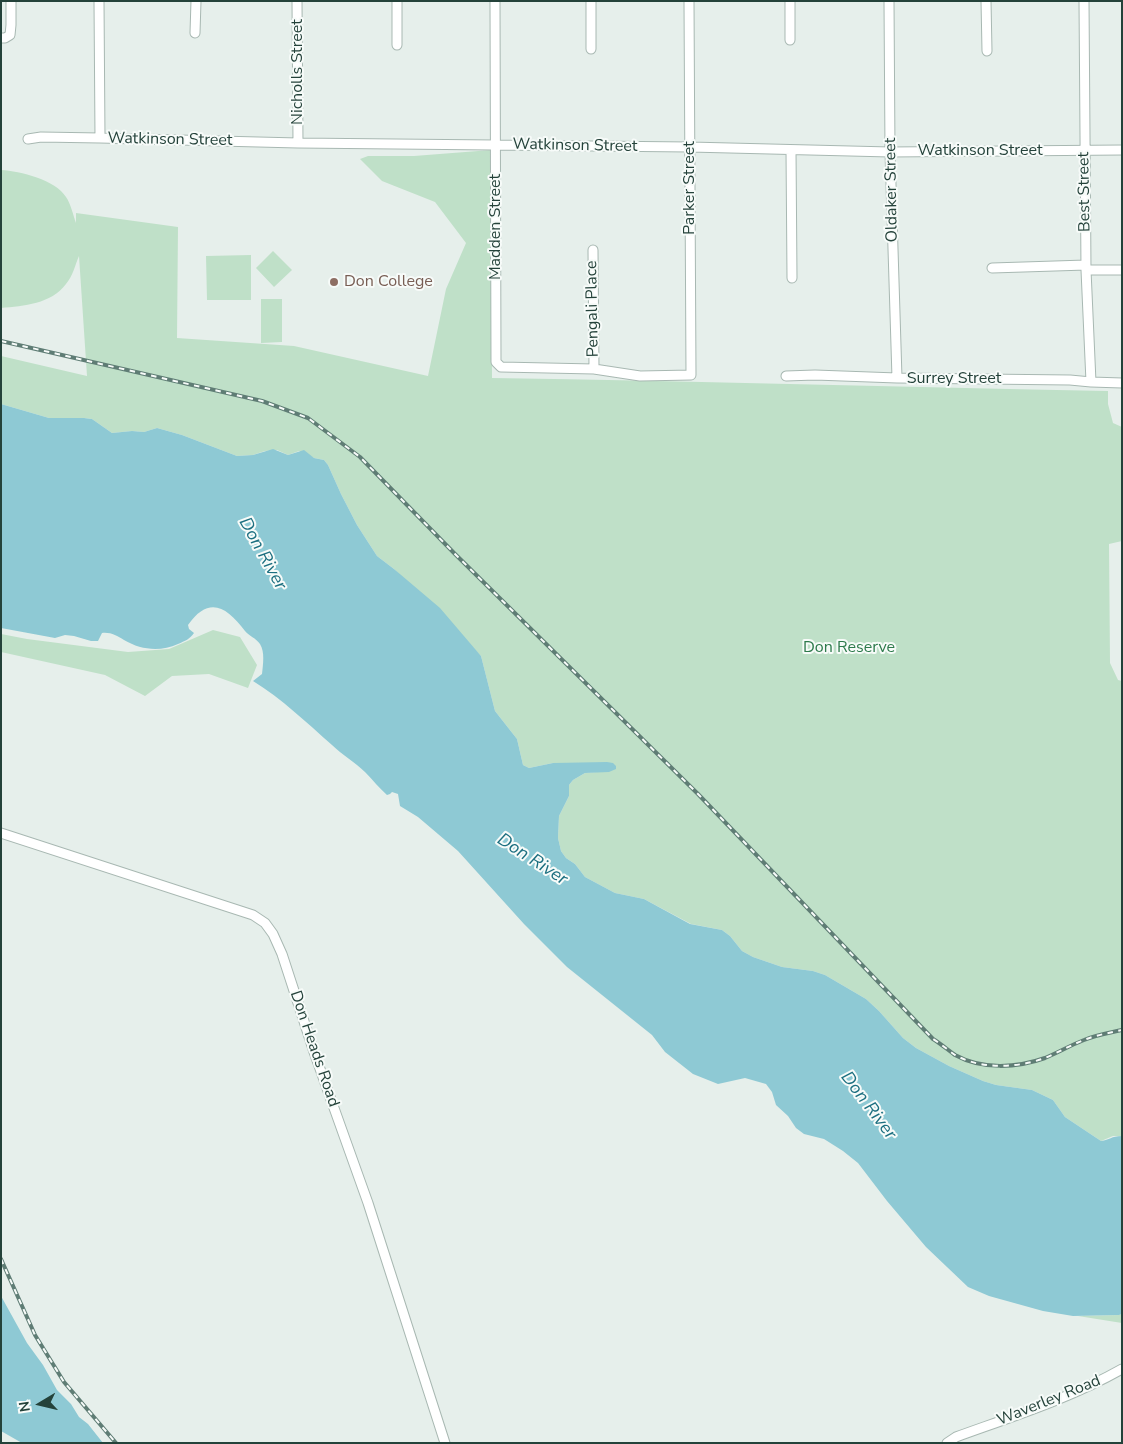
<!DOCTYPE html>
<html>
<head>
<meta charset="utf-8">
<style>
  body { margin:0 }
  #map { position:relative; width:1123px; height:1444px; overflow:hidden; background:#e6efeb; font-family:"Nunito Sans",sans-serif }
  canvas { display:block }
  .frame { position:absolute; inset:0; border:2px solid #24423a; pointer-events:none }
  .north { position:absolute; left:15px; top:1379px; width:50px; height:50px; -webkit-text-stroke:4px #f7fbf9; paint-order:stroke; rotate:261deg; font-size:14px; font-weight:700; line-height:20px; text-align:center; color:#24423a }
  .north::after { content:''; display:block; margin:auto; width:18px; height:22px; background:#24423a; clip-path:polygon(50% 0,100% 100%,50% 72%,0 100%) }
</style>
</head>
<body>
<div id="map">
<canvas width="1123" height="1444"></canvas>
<div class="frame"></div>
<div class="north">N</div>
</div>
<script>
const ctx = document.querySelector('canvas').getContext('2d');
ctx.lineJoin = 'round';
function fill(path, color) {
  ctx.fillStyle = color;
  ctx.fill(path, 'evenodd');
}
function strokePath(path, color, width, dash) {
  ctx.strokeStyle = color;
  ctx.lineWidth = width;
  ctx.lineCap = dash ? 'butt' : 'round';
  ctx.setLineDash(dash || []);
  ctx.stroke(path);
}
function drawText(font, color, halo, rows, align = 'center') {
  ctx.font = font + ' "Nunito Sans",sans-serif';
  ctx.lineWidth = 4;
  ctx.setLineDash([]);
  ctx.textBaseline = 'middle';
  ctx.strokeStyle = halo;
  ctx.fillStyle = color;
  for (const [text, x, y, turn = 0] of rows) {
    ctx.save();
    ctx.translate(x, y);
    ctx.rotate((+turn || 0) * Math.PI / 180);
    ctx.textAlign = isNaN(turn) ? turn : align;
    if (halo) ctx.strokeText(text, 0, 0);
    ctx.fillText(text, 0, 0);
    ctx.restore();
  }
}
fill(new Path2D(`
  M 491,150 L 492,378 C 698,381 903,387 1108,391 L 1108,404 L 1113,423 L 1122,427 L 1122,541 L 1109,544 L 1110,663 L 1118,680 L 1122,681 L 1122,1136 L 1113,1136 L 1101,1141 L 1065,1117 L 1053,1100 L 1032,1090 L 996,1085 L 983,1081 L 949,1066 L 916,1048 L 903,1038 L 879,1011 L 866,999 L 825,975 L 813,971 L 782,967 L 753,957 L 742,951 L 730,936 L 722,930 L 691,924 L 644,899 L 615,893 L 585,877 L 575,864 L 566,858 L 561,851 L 558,838 L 559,816 L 569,796 L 569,785 L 573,780 L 585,773 L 609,771 L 553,763 L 529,768 L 523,765 L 517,739 L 495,711 L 481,656 L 394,569 L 377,556 L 357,525 L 341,494 L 328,465 L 324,460 L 314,458 L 299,451 L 288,455 L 277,450 L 265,451 L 253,455 L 237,456 L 182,435 L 157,428 L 144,432 L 132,431 L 112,433 L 92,419 L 84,418 L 49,418 L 1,404 L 1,356 L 87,376 L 79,256 C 75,265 73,276 66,284 C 51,304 24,306 1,308 L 1,170 C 20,171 56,180 66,197 C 71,204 73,215 76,223 L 76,213 L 178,227 L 177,338 L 294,346 L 428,376 L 446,289 L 466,243 L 435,202 L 382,181 L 360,159 L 368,156 L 414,156 Z
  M 273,251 L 292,270 L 274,287 L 256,268 Z
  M 251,255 L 251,300 L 207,300 L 206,256 Z
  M 261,299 L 282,299 L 282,342 L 261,343 Z
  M 213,630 L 240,637 L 257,665 L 248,688 L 209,674 L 172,676 L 145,696 L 105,675 L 1,652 L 1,634 L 27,639 L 128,652 L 169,649 Z
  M 1122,1314 L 1122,1323 L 1078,1316 L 1119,1315 Z`), '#bfe0c8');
fill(new Path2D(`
  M 1,404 L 49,418 L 84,418 L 92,419 L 112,433 L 132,431 L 144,432 L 157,428 L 182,435 L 237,456 L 253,455 L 273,449 L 288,455 L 304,450 L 314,458 L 324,460 L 328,465 L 341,494 L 357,525 L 377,556 L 394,569 L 440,608 L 481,656 L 495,711 L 517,739 L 523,765 L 529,768 L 553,763 L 607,762 L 613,763 L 616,766 L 616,769 L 609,772 L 585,773 L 573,780 L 569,785 L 569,796 L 559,816 L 558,838 L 561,851 L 566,858 L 575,864 L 585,877 L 615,893 L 644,899 L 690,924 L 722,930 L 730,936 L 742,951 L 753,957 L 782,967 L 813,971 L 825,975 L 866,999 L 879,1011 L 903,1038 L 916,1048 L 949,1066 L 983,1081 L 996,1085 L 1032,1090 L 1053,1100 L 1065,1117 L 1101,1141 C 1110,1140 1111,1136 1122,1136 L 1122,1314 L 1119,1315 L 1073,1316 L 1043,1311 L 989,1296 L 968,1287 L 926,1247 L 887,1201 L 858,1163 L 843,1151 L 824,1139 L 804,1134 L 796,1128 L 788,1116 L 776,1105 L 772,1092 L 766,1084 L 745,1078 L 718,1084 L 693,1074 L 665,1052 L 652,1035 L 567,967 L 524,924 L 458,851 L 418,817 L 400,806 L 398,794 L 392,792 L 390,794 L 387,795 C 379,788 373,780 365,772 C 355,762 342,755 332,745 C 306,722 282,699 253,681 L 262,674 C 263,664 265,652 260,644 C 256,638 249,636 245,631 C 227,607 209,595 188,625 L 189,629 L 194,633 C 190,639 185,641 178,644 C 160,652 141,650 124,640 C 117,636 111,632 102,633 L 98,641 L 91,641 L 74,636 L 65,635 L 55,638 L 1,628 Z
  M 1,1296 L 27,1343 L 43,1365 L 57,1390 L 71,1404 L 79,1417 L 88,1424 L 103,1443 L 22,1443 L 1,1431 Z`), '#8ec9d4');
const minor = new Path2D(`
  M 99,1 L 100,138
  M 297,1 L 298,143
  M 397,1 L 397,45
  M 495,1 L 496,362 L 501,367 L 594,369 L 640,376 L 691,375 L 689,1
  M 591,1 L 591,49
  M 790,1 L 790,40
  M 889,1 L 890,152 L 897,378
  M 986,1 L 987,51
  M 1084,1 L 1086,270 L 1091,382
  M 195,33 L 196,1
  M 1,38 L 5,38 L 10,35 L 11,25 L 11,1
  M 28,139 L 41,137 L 100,138 L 298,143 L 690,147 L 890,152 L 1122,150
  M 791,150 L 792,278
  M 593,250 L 594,369
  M 992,268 L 1086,265
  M 1086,270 L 1122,270
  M 786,376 L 815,375 L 897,378 L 1070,380 L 1091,382 L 1122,383
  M 1,833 L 253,915 L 265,923 L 273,934 L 282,954 L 314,1052 L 368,1203 L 445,1443
  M 947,1443 L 956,1437 C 1011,1417 1071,1398 1122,1369`);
strokePath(minor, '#a8b8b2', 11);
strokePath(minor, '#fff', 9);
const rail = new Path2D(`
  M 1,341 L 262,401 L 308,418 L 360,457 L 455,554 L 698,794 L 933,1039 C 941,1044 948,1050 955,1055 C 982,1070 1017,1068 1045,1058 C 1059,1052 1071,1045 1084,1040 C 1096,1035 1109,1033 1122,1030
  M 1,1259 L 35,1335 L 64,1382 L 116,1443`);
strokePath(rail, '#5f7d75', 4);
strokePath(rail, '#f7fbf9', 2, [5.5]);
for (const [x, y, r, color] of [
  [334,282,5,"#8d6e63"]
]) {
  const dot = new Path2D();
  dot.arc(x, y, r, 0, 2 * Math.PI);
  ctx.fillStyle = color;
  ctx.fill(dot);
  strokePath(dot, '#f7fbf9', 2);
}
drawText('16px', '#24423a', '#f7fbf9', [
  ["Nicholls Street",298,72,-90],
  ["Watkinson Street",170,140,1],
  ["Watkinson Street",575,146,1],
  ["Watkinson Street",980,151],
  ["Parker Street",690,188,-90],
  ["Oldaker Street",892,190,-91],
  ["Best Street",1085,192,-91],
  ["Madden Street",496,227,-90],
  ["Pengali Place",593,309,-91],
  ["Surrey Street",954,379],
  ["Don Heads Road",314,1049,71],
  ["Waverley Road",1049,1401,-22]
]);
drawText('16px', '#785e54', '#f7fbf9', [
  ["Don College",344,282]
], 'left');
drawText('16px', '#2d7a4b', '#f7fbf9', [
  ["Don Reserve",849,648]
]);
drawText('italic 18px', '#1c6f80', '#f7fbf9', [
  ["Don River",262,554,61],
  ["Don River",532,860,33],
  ["Don River",868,1106,53]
]);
</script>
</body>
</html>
